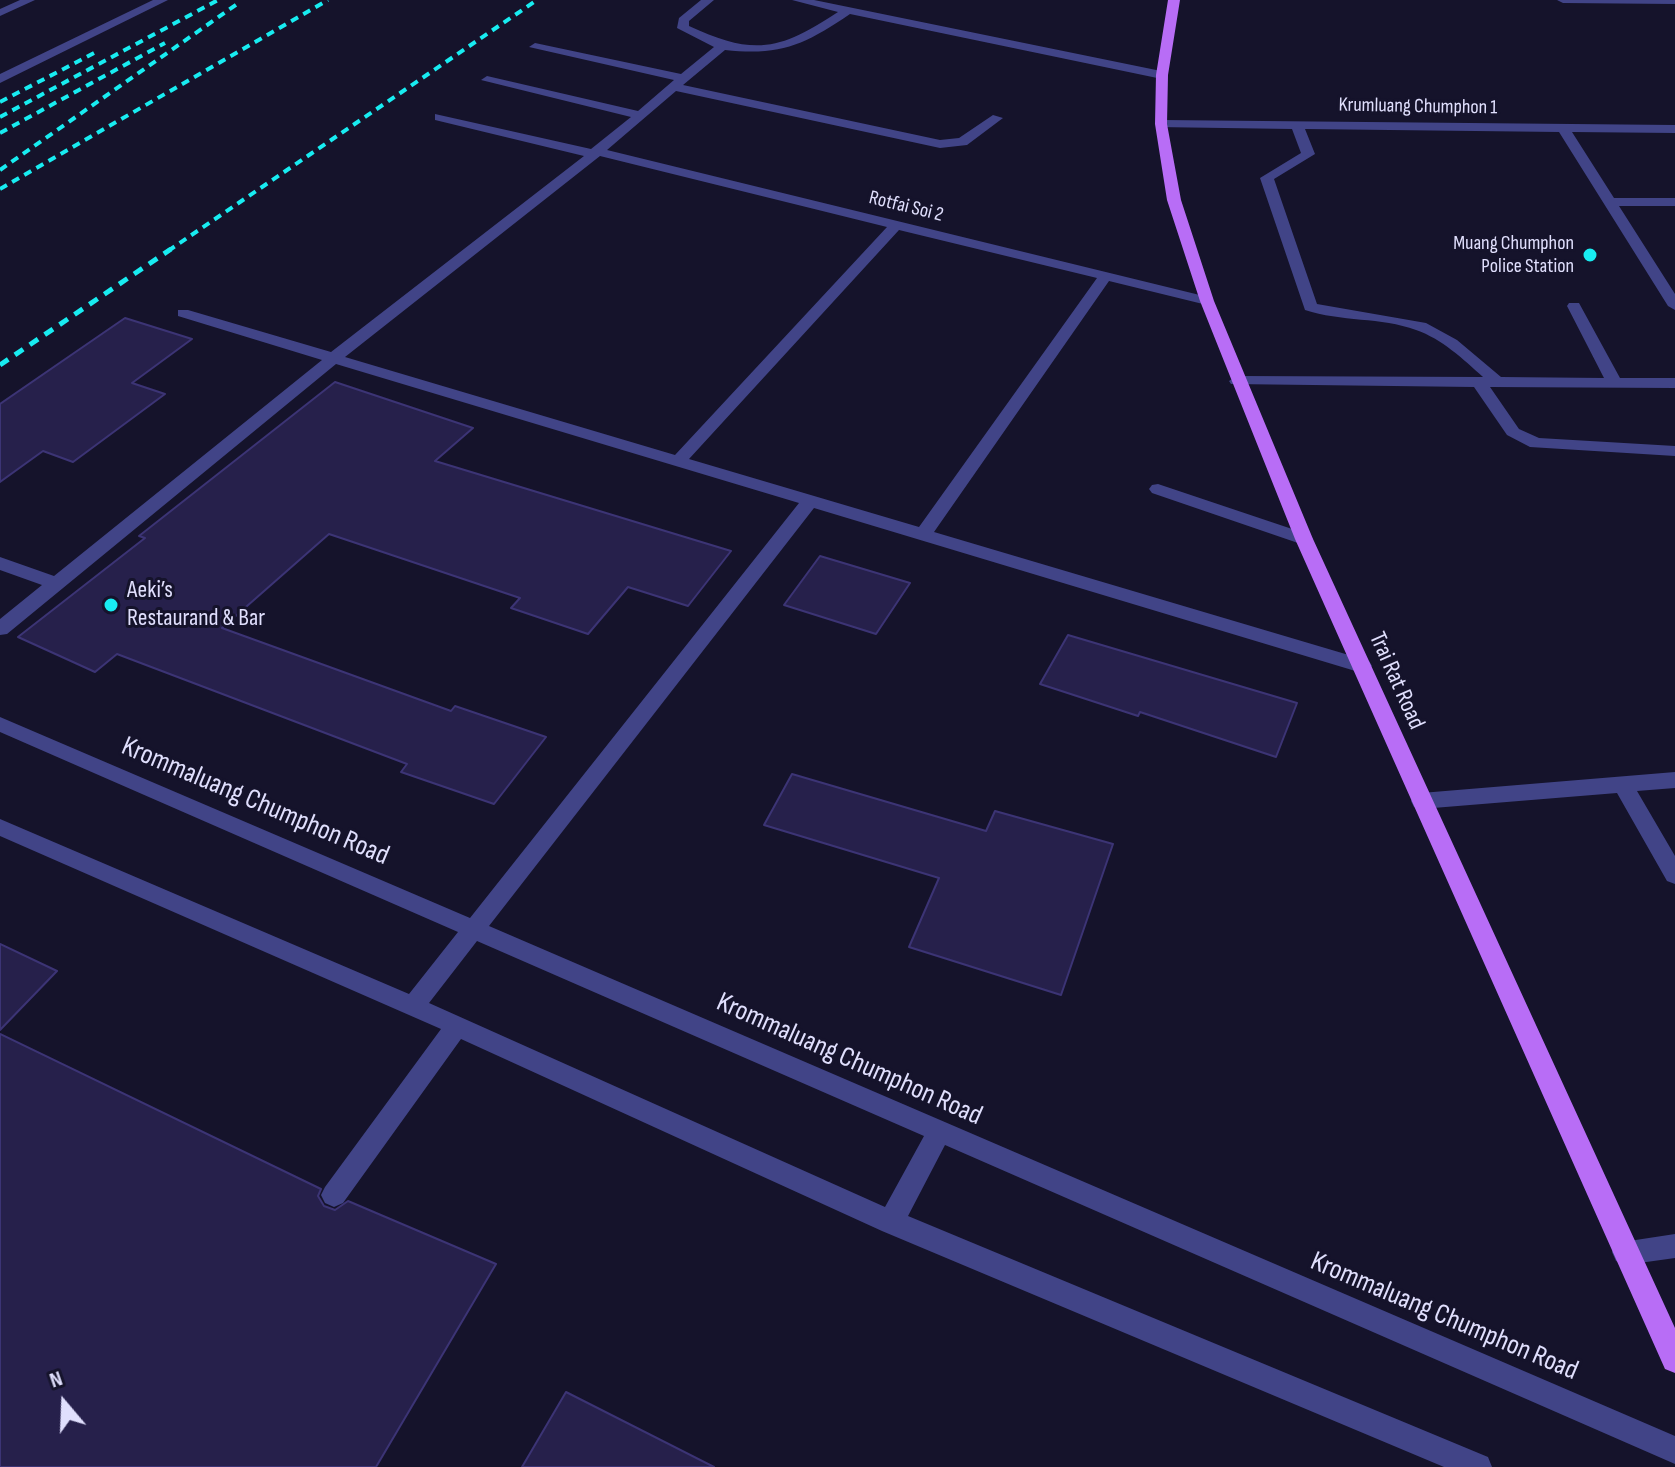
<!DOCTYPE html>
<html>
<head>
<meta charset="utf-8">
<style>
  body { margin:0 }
  #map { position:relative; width:1675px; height:1467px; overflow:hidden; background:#15132b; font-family:"Sofia Sans Condensed",sans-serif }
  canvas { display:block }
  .north { position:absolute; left:24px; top:1363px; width:80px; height:80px; -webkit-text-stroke:6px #15132b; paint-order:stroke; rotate:341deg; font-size:22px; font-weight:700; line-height:32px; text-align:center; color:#e0dffd }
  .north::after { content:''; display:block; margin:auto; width:28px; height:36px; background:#e0dffd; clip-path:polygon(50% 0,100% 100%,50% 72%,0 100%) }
</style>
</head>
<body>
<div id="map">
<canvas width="1675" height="1467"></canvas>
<div class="north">N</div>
</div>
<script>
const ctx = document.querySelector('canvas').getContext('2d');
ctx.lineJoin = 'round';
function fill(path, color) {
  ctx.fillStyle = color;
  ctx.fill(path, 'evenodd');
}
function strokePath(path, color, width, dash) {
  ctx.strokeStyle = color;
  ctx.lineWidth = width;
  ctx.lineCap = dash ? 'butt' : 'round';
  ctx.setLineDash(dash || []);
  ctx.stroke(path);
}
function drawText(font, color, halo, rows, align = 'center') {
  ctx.font = font + ' "Sofia Sans Condensed",sans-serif';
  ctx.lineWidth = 6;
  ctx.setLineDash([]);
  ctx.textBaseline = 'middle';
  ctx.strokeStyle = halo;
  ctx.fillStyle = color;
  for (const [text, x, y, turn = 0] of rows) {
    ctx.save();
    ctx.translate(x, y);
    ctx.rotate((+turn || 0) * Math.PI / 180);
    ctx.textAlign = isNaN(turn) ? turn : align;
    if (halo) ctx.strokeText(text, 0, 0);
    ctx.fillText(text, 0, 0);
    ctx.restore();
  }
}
const building = new Path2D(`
  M 125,318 L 192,339 L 132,383 L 165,394 L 73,462 L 43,451 L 0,482 L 0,404 Z
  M 335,382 L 473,428 L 435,461 L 731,551 L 688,606 L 628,587 L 588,634 L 511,608 L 520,598 L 329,534 L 222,628 L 451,711 L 455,706 L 546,737 L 494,804 L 401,772 L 407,764 L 117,654 L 95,672 L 18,637 L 145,538 L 139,536 Z
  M 820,556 L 910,583 L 876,634 L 784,605 Z
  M 1068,635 L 1297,703 L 1276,757 L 1140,712 L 1138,716 L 1040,684 Z
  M 792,774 L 986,831 L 995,811 L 1113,844 L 1061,995 L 909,947 L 939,878 L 764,825 Z
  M 0,944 L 57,971 L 0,1030 Z
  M 0,1034 L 321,1189 L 318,1196 L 324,1206 L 335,1210 L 348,1201 L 496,1264 L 376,1467 L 0,1467 Z
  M 566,1392 L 714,1467 L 522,1467 Z`);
fill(building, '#26204b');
strokePath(building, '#3c3475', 2);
fill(new Path2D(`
  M 20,0 L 35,0 L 0,16 L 0,9 Z
  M 153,0 L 168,0 L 0,83 L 0,74 Z
  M 701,0 L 714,0 L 689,21 L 689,26 C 754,56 779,51 838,12 L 792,0 L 814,0 L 1166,72 L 1168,75 L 1162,79 L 850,14 C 804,45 781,56 725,50 L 683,85 L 940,140 L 959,138 L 993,115 L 1003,118 L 967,145 L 940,148 L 676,91 L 607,150 L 1212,298 L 1212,304 L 1207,305 L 1109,281 L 934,532 L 1369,661 L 1372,666 L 1362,673 L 814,508 L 489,926 L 1675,1436 L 1675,1464 L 945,1145 L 908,1216 L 1488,1457 L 1492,1467 L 1444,1467 L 882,1231 L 461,1039 L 343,1203 L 334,1207 L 325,1203 L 321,1195 L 325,1187 L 441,1029 L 0,836 L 0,819 L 409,994 L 458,932 L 0,732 L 0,717 L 470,918 L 799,503 L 336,364 L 7,634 L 0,635 L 0,619 L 42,585 L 0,570 L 0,557 L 54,576 L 322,360 L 178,316 L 178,310 L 188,310 L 331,352 L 584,156 L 435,120 L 435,114 L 591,149 L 631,117 L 481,80 L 487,76 L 638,111 L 674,80 L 529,47 L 535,43 L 681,74 L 714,47 L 677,28 L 679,18 ZM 600,156 L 887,227 L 675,455 L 345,357 ZM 899,230 L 1097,278 L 919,527 L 689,459 ZM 477,941 L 924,1136 L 885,1207 L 429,1003 Z
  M 1557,0 L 1675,0 L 1675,4 L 1563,3 Z
  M 1161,120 L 1675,125 L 1675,133 L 1572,132 L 1614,198 L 1675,198 L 1675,206 L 1619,206 L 1675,294 L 1675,310 L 1668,306 L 1559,132 L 1305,129 L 1315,154 L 1274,179 L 1317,304 L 1426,323 L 1457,340 L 1501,377 L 1604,378 L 1567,306 L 1569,303 L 1579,303 L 1620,378 L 1675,378 L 1675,388 L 1490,387 L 1519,429 L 1539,438 L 1675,446 L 1675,456 L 1530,447 L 1507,435 L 1474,387 L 1231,384 L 1229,381 L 1237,376 L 1483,377 C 1463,359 1442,339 1416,330 C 1381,317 1341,322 1305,310 L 1260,178 L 1301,153 L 1292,129 L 1156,127 L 1156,121 Z
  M 1158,484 L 1310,535 L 1313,539 L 1304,545 L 1298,543 L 1152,493 L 1149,489 L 1152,485 Z
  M 1675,772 L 1675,788 L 1637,791 L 1675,856 L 1675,884 L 1667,881 L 1617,793 L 1421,809 L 1414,807 L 1411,801 L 1414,795 L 1421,793 Z
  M 1675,1234 L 1675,1258 L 1625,1265 L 1616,1261 L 1612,1252 L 1616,1243 Z`), '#414487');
fill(new Path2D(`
  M 1168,0 L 1180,0 L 1168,75 L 1167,124 L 1181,200 L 1214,301 L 1313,539 L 1675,1328 L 1675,1373 L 1665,1369 L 1295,539 L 1200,301 L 1167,200 L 1155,124 L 1156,75 Z`), '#b86df6');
strokePath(new Path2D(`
  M 0,102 L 96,52
  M 0,117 L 218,0
  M 0,133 L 165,43
  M 0,170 L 240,2
  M 0,189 L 328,0
  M 168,251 L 537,0`), '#18ecf1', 4, [8, 6]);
strokePath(new Path2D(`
  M 0,365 L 171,249`), '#18ecf1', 5, [10, 8]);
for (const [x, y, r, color] of [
  [1590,255,8,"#18ecf1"],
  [111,605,8,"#18ecf1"]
]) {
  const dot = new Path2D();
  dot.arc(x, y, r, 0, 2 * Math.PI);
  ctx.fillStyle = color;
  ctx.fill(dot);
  strokePath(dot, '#15132b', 3);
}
drawText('20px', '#e0dffd', '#15132b', [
  ["Krumluang Chumphon 1",1418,107,1],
  ["Rotfai Soi 2",906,207,14]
]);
drawText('20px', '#e0dffd', '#15132b', [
  ["Muang Chumphon",1574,244],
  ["Police Station",1574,267]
], 'right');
drawText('24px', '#e0dffd', '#15132b', [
  ["Aeki’s",127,591],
  ["Restaurand & Bar",127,619]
], 'left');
drawText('24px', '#e0dffd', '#15132b', [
  ["Trai Rat Road",1396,681,66]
]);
drawText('28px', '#e0dffd', '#15132b', [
  ["Krommaluang Chumphon Road",255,802,23],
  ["Krommaluang Chumphon Road",849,1060,24],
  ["Krommaluang Chumphon Road",1444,1317,23]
]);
</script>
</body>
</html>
